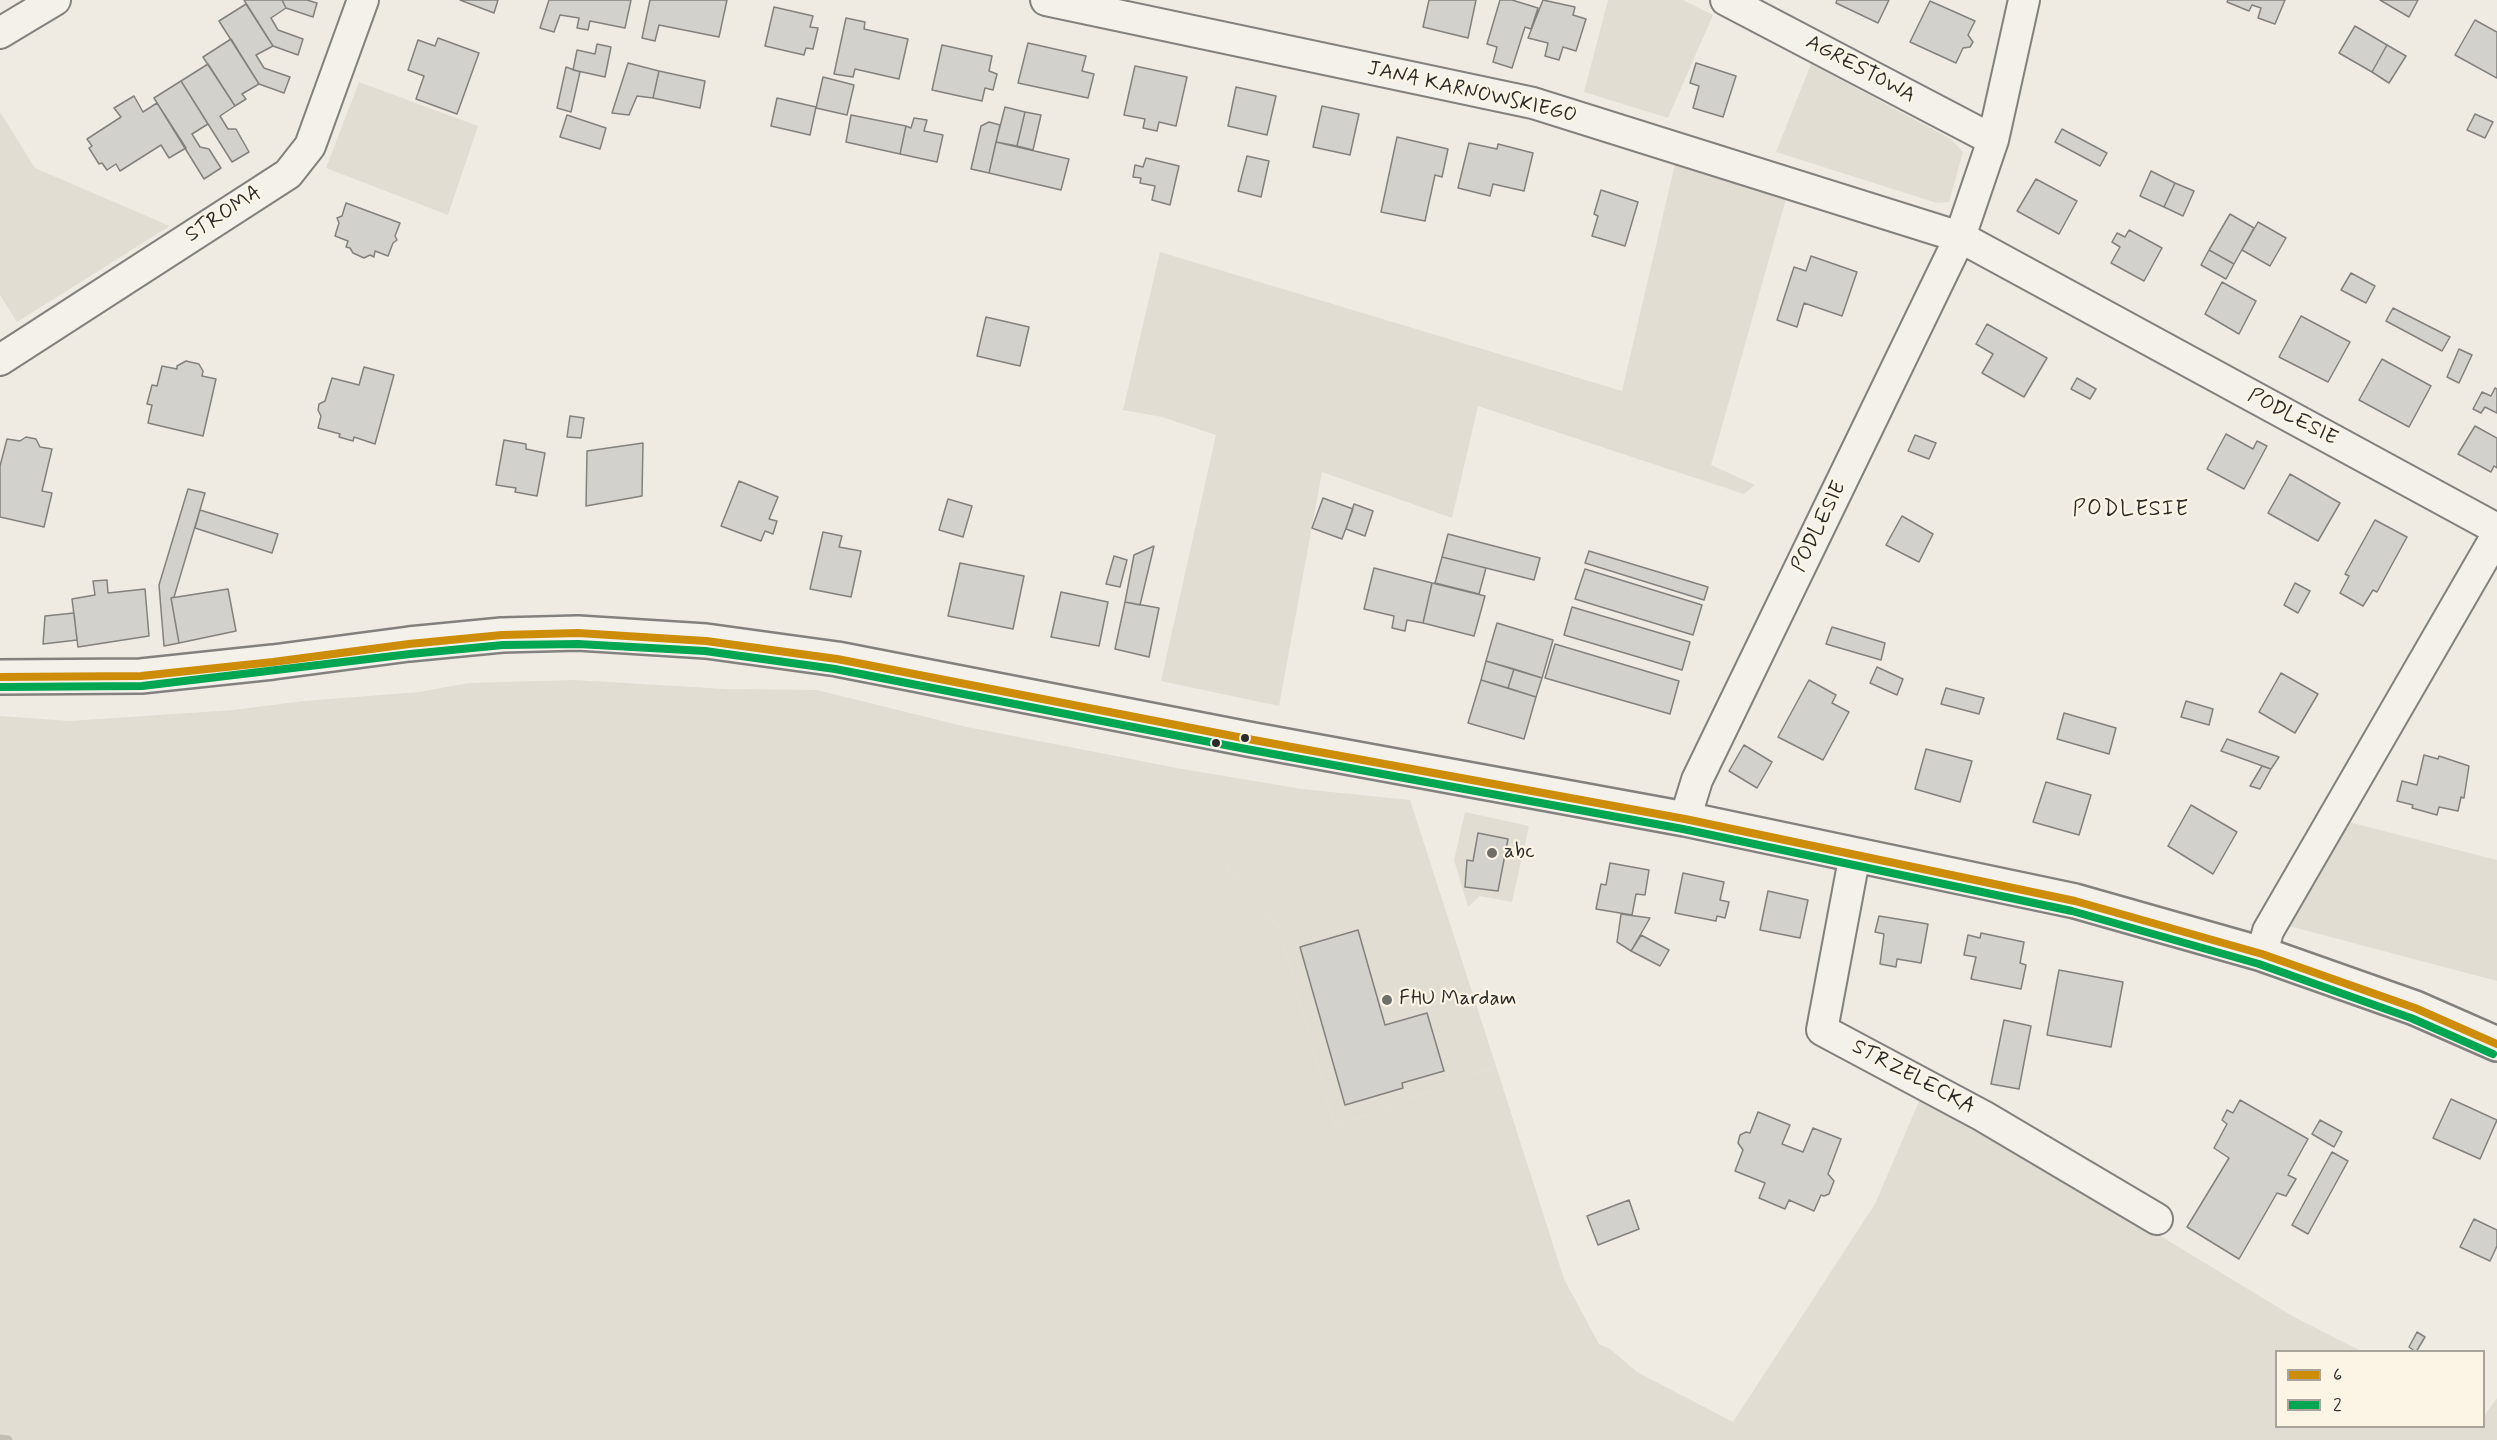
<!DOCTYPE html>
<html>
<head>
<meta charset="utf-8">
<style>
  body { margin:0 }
  #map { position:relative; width:2497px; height:1440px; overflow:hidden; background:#efebe3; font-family:Mynerve,sans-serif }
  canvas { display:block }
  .legend { position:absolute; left:2275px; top:1350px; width:210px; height:78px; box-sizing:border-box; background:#fcf5e5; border:2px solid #a8a49b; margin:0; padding:8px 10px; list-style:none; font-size:18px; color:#2b2b2b }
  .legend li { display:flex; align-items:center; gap:12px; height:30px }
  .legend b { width:30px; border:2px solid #a8a49b }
</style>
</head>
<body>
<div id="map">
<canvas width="2497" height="1440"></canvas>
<ul class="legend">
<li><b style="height:8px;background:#ce8d09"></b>6</li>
<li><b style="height:8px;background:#00a651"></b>2</li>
</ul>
</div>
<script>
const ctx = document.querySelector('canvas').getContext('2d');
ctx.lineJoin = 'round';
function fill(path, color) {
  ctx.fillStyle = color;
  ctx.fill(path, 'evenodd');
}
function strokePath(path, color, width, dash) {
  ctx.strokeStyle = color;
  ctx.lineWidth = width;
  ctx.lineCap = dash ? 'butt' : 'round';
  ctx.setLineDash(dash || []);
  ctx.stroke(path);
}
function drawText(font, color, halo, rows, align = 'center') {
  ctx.font = font + ' Mynerve,sans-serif';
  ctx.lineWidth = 4.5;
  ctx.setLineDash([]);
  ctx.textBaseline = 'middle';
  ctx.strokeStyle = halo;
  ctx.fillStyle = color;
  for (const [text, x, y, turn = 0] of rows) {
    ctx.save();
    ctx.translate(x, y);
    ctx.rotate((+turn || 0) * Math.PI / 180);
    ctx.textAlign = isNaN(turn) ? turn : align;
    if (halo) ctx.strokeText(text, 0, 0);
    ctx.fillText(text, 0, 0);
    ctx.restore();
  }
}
fill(new Path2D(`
  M 1302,789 L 1410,800 L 1496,1066 L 1335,1127 L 1279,927 L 1227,867 Z
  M 1465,812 L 1529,826 L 1512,902 L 1480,896 L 1468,907 L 1454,860 Z`), '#e2ddd2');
fill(new Path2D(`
  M 1608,0 L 1683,0 L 1713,15 L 1668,118 L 1584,92 Z
  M 1811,64 L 1951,139 L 1963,152 L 1949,202 L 1937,203 L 1776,152 Z
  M 359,82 L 478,126 L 448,215 L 326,168 Z
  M 0,112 L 35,168 L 170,226 L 17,322 L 0,295 Z
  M 1675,164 L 1786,199 L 1711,465 L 1755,485 L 1744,494 L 1478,406 L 1452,518 L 1322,472 L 1279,706 L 1161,681 L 1216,435 L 1162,417 L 1123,410 L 1160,252 L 1622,391 Z
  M 574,680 L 726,689 L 817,690 L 967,727 L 1177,768 L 1302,789 L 1227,867 L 1279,927 L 1335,1127 L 1496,1066 L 1564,1279 L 1599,1344 L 1610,1349 L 1637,1372 L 1733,1422 L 1875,1204 L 1923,1092 L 2294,1317 L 2361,1351 L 2276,1352 L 2276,1426 L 2484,1426 L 2484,1416 L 2497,1398 L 2497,1440 L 0,1440 L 0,716 L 70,721 L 233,710 L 304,701 L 419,692 L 469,683 Z
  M 2341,820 L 2497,860 L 2497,981 L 2285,925 Z`), '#e1ddd2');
strokePath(new Path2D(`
  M 0,1439 L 8,1440`), '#c2beb4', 9);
const building = new Path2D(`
  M 244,0 L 282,0 L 286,8 L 271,18 L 278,30 L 303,39 L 298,55 L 273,46 Z
  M 282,0 L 307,0 L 317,3 L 313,17 L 286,8 Z
  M 460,0 L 498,0 L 494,13 Z
  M 549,0 L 631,0 L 625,28 L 590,21 L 588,30 L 577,28 L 579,18 L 560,15 L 554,32 L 540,28 Z
  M 650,0 L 727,0 L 719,37 L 659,25 L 655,41 L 642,38 Z
  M 1429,0 L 1476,0 L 1468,38 L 1423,27 Z
  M 1500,0 L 1512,0 L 1538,8 L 1531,29 L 1525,27 L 1512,68 L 1493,62 L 1497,47 L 1487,44 Z
  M 1543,0 L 1575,7 L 1573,15 L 1586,19 L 1576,51 L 1563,47 L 1559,60 L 1545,56 L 1548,43 L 1528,38 Z
  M 1837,0 L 1889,0 L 1878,23 L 1836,3 Z
  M 2228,0 L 2285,0 L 2275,24 L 2258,18 L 2261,8 L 2252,5 L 2249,11 L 2227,2 Z
  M 2380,0 L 2418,0 L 2409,17 Z
  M 1930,1 L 1975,21 L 1968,35 L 1973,42 L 1970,47 L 1963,48 L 1956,63 L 1910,42 Z
  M 246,4 L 273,46 L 256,55 L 264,68 L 290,77 L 284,93 L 259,84 L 219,21 Z
  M 774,7 L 813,16 L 810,27 L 818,28 L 813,49 L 806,48 L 804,55 L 765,46 Z
  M 846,18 L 865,22 L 864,29 L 908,39 L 899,79 L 855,69 L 853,77 L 834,74 Z
  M 2475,20 L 2497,32 L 2497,78 L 2455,55 Z
  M 2355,26 L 2387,45 L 2372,72 L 2339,53 Z
  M 438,38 L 479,53 L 457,114 L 416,99 L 424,76 L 408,70 L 418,40 L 435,46 Z
  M 231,39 L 259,84 L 242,94 L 246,99 L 235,106 L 203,57 Z
  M 1028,43 L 1086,56 L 1082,71 L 1094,74 L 1088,98 L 1018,83 Z
  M 597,44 L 611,47 L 605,77 L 573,70 L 577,50 L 595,54 Z
  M 942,45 L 992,56 L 989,71 L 997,74 L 993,90 L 985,88 L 982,101 L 932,90 Z
  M 2387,45 L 2406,56 L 2389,83 L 2372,72 Z
  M 628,63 L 659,71 L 653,98 L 637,96 L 629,115 L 612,113 Z
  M 1696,63 L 1736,76 L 1723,117 L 1693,108 L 1699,86 L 1690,83 Z
  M 208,64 L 235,106 L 220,116 L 228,129 L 236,129 L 249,152 L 232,162 L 181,81 Z
  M 1135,66 L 1187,77 L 1176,126 L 1159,122 L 1157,131 L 1143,128 L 1145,119 L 1124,115 Z
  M 566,67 L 580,72 L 571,112 L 557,108 Z
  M 659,71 L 705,81 L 700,108 L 653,98 Z
  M 823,77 L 854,85 L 847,115 L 816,108 Z
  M 181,81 L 208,124 L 192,134 L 200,147 L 209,149 L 221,168 L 204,179 L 154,98 Z
  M 1236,87 L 1276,96 L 1267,135 L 1228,126 Z
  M 134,96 L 143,112 L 157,103 L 186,148 L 169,158 L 161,145 L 120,171 L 116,164 L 107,170 L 102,163 L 99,164 L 89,148 L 92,146 L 87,139 L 121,117 L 114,108 Z
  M 777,98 L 816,107 L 810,135 L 771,126 Z
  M 1322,106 L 1359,114 L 1350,155 L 1313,147 Z
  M 1005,107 L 1025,112 L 1017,146 L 996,142 Z
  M 1025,112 L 1041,115 L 1033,150 L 1017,146 Z
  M 2475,114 L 2493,122 L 2485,138 L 2467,130 Z
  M 567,115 L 606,128 L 600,149 L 560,137 Z
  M 851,115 L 906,126 L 900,154 L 846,142 Z
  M 914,118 L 927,120 L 924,131 L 943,135 L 937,162 L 900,154 L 906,126 L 911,128 Z
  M 989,122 L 1000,125 L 989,173 L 971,169 L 981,126 Z
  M 2062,129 L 2107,153 L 2100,166 L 2055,142 Z
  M 1397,137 L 1448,149 L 1442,177 L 1435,175 L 1425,221 L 1381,212 Z
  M 996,142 L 1069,159 L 1061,190 L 989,173 Z
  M 1469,143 L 1497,149 L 1498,144 L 1533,153 L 1524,191 L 1493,184 L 1490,196 L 1458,188 Z
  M 1247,156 L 1269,161 L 1261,197 L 1238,191 Z
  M 1146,158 L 1179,166 L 1170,205 L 1152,200 L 1155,186 L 1140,183 L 1141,178 L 1133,177 L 1135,165 L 1143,167 Z
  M 2151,171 L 2175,183 L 2164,207 L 2140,196 Z
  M 2036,179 L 2077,201 L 2059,234 L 2017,211 Z
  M 2175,183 L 2194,191 L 2183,216 L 2164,207 Z
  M 1601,190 L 1638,202 L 1625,246 L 1592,236 L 1598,216 L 1594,214 Z
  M 346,203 L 400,223 L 395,236 L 397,240 L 393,243 L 388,256 L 375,251 L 374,257 L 370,255 L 364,258 L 353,253 L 350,248 L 346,247 L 348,241 L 335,236 L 339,223 L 337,218 L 342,216 Z
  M 2230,214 L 2254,228 L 2234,264 L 2209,250 Z
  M 2258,222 L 2286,238 L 2270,266 L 2242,250 Z
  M 2129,230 L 2162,248 L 2144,281 L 2111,263 L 2120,247 L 2112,242 L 2117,233 L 2125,237 Z
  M 2209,250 L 2234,264 L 2226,279 L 2201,265 Z
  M 1811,256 L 1857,272 L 1842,316 L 1804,303 L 1797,327 L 1777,320 L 1794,267 L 1806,271 Z
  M 2351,273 L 2375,286 L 2366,303 L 2341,290 Z
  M 2222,282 L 2256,301 L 2239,334 L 2205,314 Z
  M 2393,308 L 2450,337 L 2442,351 L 2386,321 Z
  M 2301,316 L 2350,342 L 2328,382 L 2279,357 Z
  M 986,317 L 1029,327 L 1020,366 L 977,356 Z
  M 1987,324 L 2047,358 L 2024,397 L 1982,373 L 1993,354 L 1976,344 Z
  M 2459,349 L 2472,355 L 2459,383 L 2447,377 Z
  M 2382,359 L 2431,386 L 2409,427 L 2359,400 Z
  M 186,361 L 199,364 L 203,371 L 202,376 L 216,379 L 203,436 L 148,423 L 152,405 L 147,404 L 152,385 L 157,386 L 162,366 L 177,369 L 177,366 Z
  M 364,367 L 394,375 L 375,444 L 354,437 L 353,441 L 339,437 L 340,434 L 318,428 L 321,416 L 318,410 L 319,404 L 325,401 L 332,378 L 359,385 Z
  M 2077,378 L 2096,389 L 2090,399 L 2071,389 Z
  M 2495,388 L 2497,389 L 2497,413 L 2485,407 L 2481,413 L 2473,409 L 2482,392 L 2491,396 Z
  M 570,416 L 584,418 L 581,438 L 567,437 Z
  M 2475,426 L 2497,438 L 2497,468 L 2494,466 L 2491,472 L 2458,454 Z
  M 2226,434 L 2253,449 L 2257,441 L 2267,446 L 2244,489 L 2207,469 Z
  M 1915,435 L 1936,443 L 1929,459 L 1908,451 Z
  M 26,437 L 36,439 L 40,447 L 52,449 L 42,491 L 52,493 L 44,527 L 0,517 L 0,466 L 7,439 L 20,441 Z
  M 504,440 L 526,444 L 526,449 L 545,453 L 537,496 L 515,492 L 516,488 L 496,485 Z
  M 643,443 L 642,496 L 586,506 L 587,451 Z
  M 2290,474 L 2340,503 L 2318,541 L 2268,513 Z
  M 739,481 L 778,497 L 769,519 L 777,521 L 773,534 L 765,531 L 761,541 L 721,526 Z
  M 188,489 L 205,493 L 174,597 L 171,598 L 179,643 L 164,646 L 159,585 Z
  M 1323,498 L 1353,509 L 1342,539 L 1312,528 Z
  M 948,499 L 972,506 L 963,537 L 939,530 Z
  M 1354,504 L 1373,511 L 1365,536 L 1346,529 Z
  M 200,510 L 278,534 L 272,553 L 195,528 Z
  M 1902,516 L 1933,534 L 1919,562 L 1886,545 Z
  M 2375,520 L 2407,537 L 2377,592 L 2373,590 L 2363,606 L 2340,593 L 2349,576 L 2345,574 Z
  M 823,532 L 842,536 L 839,547 L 861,551 L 851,597 L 810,589 Z
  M 1448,534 L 1540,558 L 1534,580 L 1442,557 Z
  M 1154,546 L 1140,605 L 1125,602 L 1134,555 Z
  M 1589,551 L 1708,587 L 1704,600 L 1585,563 Z
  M 1114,556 L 1127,560 L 1120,587 L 1106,584 Z
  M 1442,557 L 1486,568 L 1479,594 L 1435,583 Z
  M 960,563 L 1024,576 L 1013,629 L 948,616 Z
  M 1374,568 L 1432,583 L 1423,623 L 1407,620 L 1405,631 L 1392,628 L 1394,616 L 1364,609 Z
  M 1585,569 L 1702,605 L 1693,635 L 1575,599 Z
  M 107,580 L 108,593 L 145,589 L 149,636 L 78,647 L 72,599 L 95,595 L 93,581 Z
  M 1432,583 L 1485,596 L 1474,636 L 1423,623 Z
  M 2295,583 L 2310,591 L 2298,613 L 2284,605 Z
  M 228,589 L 236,631 L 179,643 L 171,598 Z
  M 1061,592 L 1108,602 L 1099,646 L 1051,637 Z
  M 1125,602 L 1159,608 L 1149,657 L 1115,649 Z
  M 1572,607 L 1690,642 L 1682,670 L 1564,635 Z
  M 74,613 L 77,640 L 43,644 L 45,616 Z
  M 1497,623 L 1553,640 L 1542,678 L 1486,661 Z
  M 1832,627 L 1885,643 L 1881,660 L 1826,644 Z
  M 1555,644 L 1679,681 L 1670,714 L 1545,678 Z
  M 1486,661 L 1514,669 L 1508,688 L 1481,680 Z
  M 1877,667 L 1903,679 L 1897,695 L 1870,683 Z
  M 1514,669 L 1542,678 L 1536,697 L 1508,688 Z
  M 2281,673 L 2318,694 L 2295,733 L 2259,712 Z
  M 1481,680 L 1536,697 L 1524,739 L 1468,723 Z
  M 1809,680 L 1836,695 L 1832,703 L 1849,712 L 1823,760 L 1778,737 Z
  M 1946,688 L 1984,698 L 1979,714 L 1941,704 Z
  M 2186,701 L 2213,709 L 2209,725 L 2181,717 Z
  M 2064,713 L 2116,728 L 2109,754 L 2057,739 Z
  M 2227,739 L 2279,757 L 2271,769 L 2221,751 Z
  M 1744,745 L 1772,762 L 1757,788 L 1729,771 Z
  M 1926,749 L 1972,761 L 1960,802 L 1915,789 Z
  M 2424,755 L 2438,759 L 2439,756 L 2469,766 L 2464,798 L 2461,797 L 2458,811 L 2439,807 L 2437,815 L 2412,808 L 2413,805 L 2397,801 L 2402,781 L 2417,785 Z
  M 2262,766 L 2271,769 L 2260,789 L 2250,786 Z
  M 2046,782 L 2091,795 L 2079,835 L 2033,822 Z
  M 2191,805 L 2237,832 L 2213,874 L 2168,846 Z
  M 1478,833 L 1508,839 L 1498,891 L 1465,887 L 1467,860 L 1473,861 Z
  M 1610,863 L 1649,870 L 1645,895 L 1636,894 L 1632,915 L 1596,909 L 1601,884 L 1606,885 Z
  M 1683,873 L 1724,882 L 1720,900 L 1729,902 L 1725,918 L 1717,916 L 1716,921 L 1675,913 Z
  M 1768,891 L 1808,900 L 1800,938 L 1760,930 Z
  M 1621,914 L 1650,918 L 1631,951 L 1617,942 Z
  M 1879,916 L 1928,924 L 1921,963 L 1897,959 L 1896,967 L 1880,964 L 1884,934 L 1875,932 Z
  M 1358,930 L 1385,1025 L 1427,1013 L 1444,1071 L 1402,1083 L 1403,1088 L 1345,1105 L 1300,947 Z
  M 1981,933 L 2024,942 L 2020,963 L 2026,965 L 2021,989 L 1971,979 L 1976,957 L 1964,955 L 1968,935 L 1980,938 Z
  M 1641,935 L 1669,950 L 1660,966 L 1631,951 Z
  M 2059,970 L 2123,982 L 2111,1047 L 2047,1035 Z
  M 2004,1020 L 2031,1026 L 2019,1089 L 1991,1084 Z
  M 2451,1099 L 2497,1120 L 2480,1159 L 2433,1138 Z
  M 2240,1100 L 2308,1139 L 2288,1175 L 2296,1179 L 2286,1196 L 2277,1193 L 2239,1259 L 2187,1227 L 2229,1158 L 2214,1148 L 2227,1124 L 2222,1120 L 2227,1110 L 2233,1113 Z
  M 1758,1112 L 1790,1125 L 1782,1144 L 1803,1152 L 1813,1128 L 1841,1139 L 1828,1174 L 1834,1181 L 1829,1194 L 1824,1196 L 1821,1195 L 1814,1211 L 1789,1200 L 1785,1209 L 1759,1198 L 1765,1183 L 1735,1171 L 1743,1150 L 1738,1143 L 1740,1135 L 1746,1132 L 1750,1133 Z
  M 2320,1120 L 2342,1132 L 2334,1147 L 2312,1134 Z
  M 2332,1152 L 2348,1161 L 2308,1234 L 2292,1225 Z
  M 1629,1200 L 1639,1229 L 1598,1245 L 1587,1216 Z
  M 2474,1219 L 2497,1230 L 2497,1246 L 2490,1261 L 2460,1247 Z
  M 2417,1332 L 2425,1337 L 2416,1352 L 2409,1347 Z`);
fill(building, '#d3d1cb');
strokePath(building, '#83817e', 1.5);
const minor = new Path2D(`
  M 1046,0 L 1533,103 L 1960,237 L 2497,529
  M 1726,0 L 1993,140
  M 0,33 L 55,0
  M 0,360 L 288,174 L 310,146 L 363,0
  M 1685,819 L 1697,780 L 1960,237 L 1993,140 L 2024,0
  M 1855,854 L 1822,1030 L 1983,1116 L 2157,1219
  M 2262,954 L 2268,931 L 2497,535`);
const tertiary = new Path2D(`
  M 0,677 L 141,676 L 273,662 L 409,644 L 502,635 L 578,633 L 706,641 L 837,659 L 1248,739 L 1685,819 L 2075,901 L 2262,954 L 2415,1008 L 2497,1044`);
strokePath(minor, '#83817e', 34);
strokePath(tertiary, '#83817e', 38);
strokePath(minor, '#f4f1eb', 30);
strokePath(tertiary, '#f4f1eb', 33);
strokePath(new Path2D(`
  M 0,677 L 141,676 L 273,662 L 409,644 L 502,635 L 578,633 L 706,641 L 837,659 L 1248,739 L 1685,819 L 2075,901 L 2262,954 L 2415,1008 L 2497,1044`), '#ce8d09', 8);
strokePath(new Path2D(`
  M 0,687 L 142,686 L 410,654 L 503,645 L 578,644 L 705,651 L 835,669 L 1246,749 L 1683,829 L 2072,911 L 2259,964 L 2411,1018 L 2493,1054`), '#00a651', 8);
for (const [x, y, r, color] of [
  [1245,738,5,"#2b2b2b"],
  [1216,743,5,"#2b2b2b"],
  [1492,853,6,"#706e6b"],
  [1387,1000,6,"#706e6b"]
]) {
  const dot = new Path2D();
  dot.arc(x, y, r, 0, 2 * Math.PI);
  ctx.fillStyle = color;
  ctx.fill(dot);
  strokePath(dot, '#fcf5e5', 2);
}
drawText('21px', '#2b2b2b', '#fcf5e5', [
  ["AGRESTOWA",1860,70,28],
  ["JANA KARNOWSKIEGO",1472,93,13],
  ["STROMA",224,215,-33],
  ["PODLESIE",2292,418,28],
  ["PODLESIE",1820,527,-64],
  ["STRZELECKA",1913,1078,28]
]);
drawText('21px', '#2b2b2b', '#fcf5e5', [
  ["abc",1504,853],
  ["FHU Mardam",1399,1000]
], 'left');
ctx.letterSpacing = '1.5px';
drawText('22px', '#2b2b2b', '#fcf5e5', [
  ["PODLESIE",2131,510]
]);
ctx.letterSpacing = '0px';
</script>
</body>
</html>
